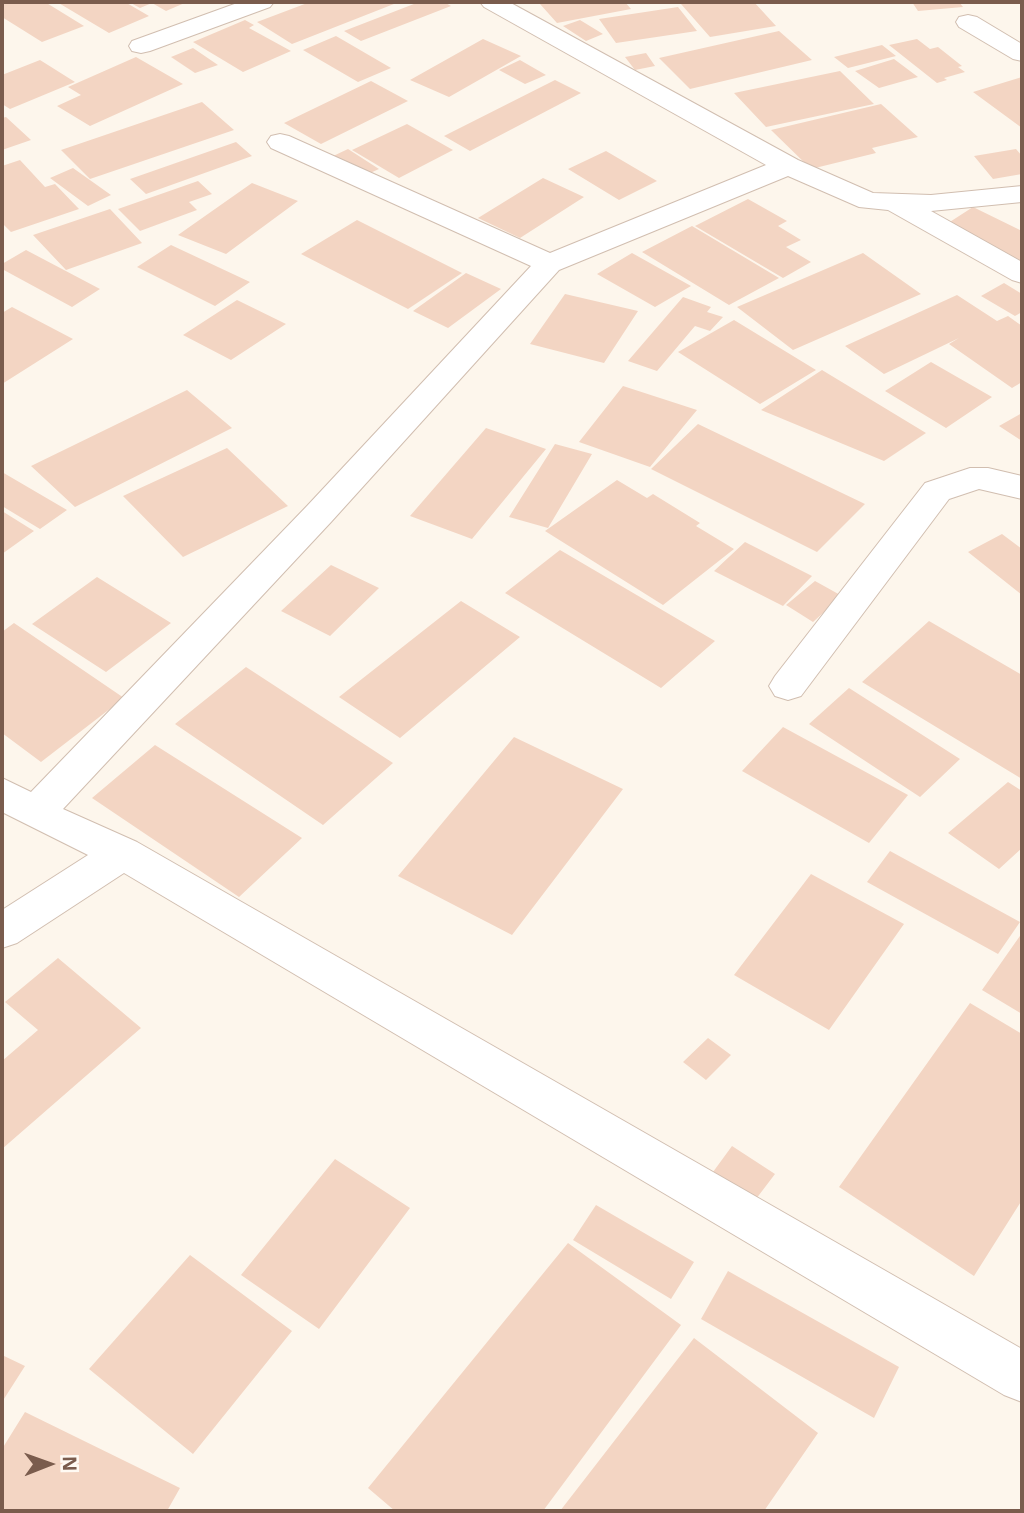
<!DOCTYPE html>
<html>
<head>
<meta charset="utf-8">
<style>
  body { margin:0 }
  #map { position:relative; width:1024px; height:1513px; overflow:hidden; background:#fdf6ec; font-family:"Noto Sans",sans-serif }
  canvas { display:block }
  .frame { position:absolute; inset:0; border:4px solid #7a5c4d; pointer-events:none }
  .north { position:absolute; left:14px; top:1429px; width:70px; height:70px; -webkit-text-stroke:5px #fffaf3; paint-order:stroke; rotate:89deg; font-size:19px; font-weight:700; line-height:28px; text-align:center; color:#7a5c4d }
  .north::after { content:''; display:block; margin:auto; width:24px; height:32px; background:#7a5c4d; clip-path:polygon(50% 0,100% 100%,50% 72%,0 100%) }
</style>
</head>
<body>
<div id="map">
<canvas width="1024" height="1513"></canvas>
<div class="frame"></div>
<div class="north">N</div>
</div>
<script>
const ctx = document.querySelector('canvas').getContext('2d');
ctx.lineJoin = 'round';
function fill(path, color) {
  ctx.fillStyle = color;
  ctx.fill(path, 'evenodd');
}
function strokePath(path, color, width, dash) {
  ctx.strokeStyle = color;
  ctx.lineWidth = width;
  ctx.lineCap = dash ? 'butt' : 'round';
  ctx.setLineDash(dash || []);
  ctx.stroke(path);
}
fill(new Path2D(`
  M 5,2 L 45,2 L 84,26 L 42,42 L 2,17 L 2,3 Z
  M 57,2 L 125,2 L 149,16 L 109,33 Z
  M 129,2 L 187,2 L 166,11 L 152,3 L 140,8 Z
  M 310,2 L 399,2 L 292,44 L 257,22 Z
  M 419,2 L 444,2 L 451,6 L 361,41 L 344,31 Z
  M 553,2 L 625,2 L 631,9 L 557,23 L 540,4 Z
  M 696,2 L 754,2 L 776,26 L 710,37 L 681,4 Z
  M 912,2 L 959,2 L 963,7 L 918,11 Z
  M 678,7 L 697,31 L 616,43 L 599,19 Z
  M 245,20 L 254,25 L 249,28 L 291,51 L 243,72 L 193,42 Z
  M 580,20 L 603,34 L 586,41 L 563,26 Z
  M 779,31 L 812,60 L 690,89 L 659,58 Z
  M 336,36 L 391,68 L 358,82 L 303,50 Z
  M 483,39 L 521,56 L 449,97 L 410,80 Z
  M 917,39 L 930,49 L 938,47 L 962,66 L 958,67 L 965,72 L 944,78 L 947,80 L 937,83 L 889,45 Z
  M 882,45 L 896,56 L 848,68 L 834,57 Z
  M 193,48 L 218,65 L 195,73 L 171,57 Z
  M 646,53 L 655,66 L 635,70 L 625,57 Z
  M 136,57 L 183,84 L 90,126 L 57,106 L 81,95 L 68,87 Z
  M 894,59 L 918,77 L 879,88 L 855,71 Z
  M 40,60 L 75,82 L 10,109 L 2,104 L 2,75 Z
  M 520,60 L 546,75 L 525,84 L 499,70 Z
  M 840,71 L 874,104 L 766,127 L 734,93 Z
  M 1022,77 L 1022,128 L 973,92 Z
  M 555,80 L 581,93 L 470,151 L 444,136 Z
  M 371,81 L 408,101 L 321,144 L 284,123 Z
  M 202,102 L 234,130 L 90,179 L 61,150 Z
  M 881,104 L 918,137 L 872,148 L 876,153 L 811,169 L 771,130 Z
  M 6,117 L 31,140 L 2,150 L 2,118 Z
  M 407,124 L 453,150 L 399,178 L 352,150 Z
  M 236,142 L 252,156 L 146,194 L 130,179 Z
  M 348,149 L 379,169 L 361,177 L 329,158 Z
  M 1016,149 L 1022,156 L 1022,174 L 993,179 L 974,156 Z
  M 606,151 L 657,181 L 619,200 L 568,169 Z
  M 20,160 L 45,187 L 55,184 L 79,209 L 11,232 L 2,223 L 2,166 Z
  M 73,168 L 111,195 L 88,206 L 50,178 Z
  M 543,178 L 584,197 L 520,238 L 478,218 Z
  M 198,181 L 212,194 L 189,202 L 197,210 L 140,231 L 118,209 Z
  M 252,183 L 298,201 L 226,254 L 178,235 Z
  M 748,199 L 787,221 L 778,226 L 801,240 L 786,247 L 811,262 L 783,278 L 695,226 Z
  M 973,207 L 1022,231 L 1022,267 L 942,227 Z
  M 110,209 L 142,243 L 66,270 L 33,235 Z
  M 357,220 L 462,273 L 408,309 L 301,254 Z
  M 692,226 L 779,278 L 729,305 L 642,252 Z
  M 171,245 L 250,282 L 215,306 L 137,267 Z
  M 26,250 L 100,289 L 72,307 L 2,269 L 2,264 Z
  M 632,253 L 691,286 L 655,307 L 597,274 Z
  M 863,253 L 921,294 L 793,350 L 737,307 Z
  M 466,273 L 501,289 L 448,328 L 413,311 Z
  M 1004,283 L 1022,294 L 1022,312 L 1015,316 L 981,296 Z
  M 565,294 L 638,311 L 604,363 L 530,344 Z
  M 957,295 L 997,321 L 1008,316 L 1022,326 L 1022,382 L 1012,388 L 949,344 L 959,338 L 884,374 L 845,346 Z
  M 683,297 L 711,307 L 707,312 L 723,317 L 710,331 L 695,326 L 657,371 L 628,361 Z
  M 237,300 L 286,324 L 231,360 L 183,335 Z
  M 12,307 L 73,339 L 2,384 L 2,313 Z
  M 734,320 L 816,370 L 760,404 L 678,352 Z
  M 931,362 L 992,397 L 946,428 L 885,391 Z
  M 822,370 L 926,433 L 884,461 L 761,410 Z
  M 623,386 L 697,410 L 650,467 L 579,442 Z
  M 187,390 L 232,428 L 75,507 L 31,466 Z
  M 1022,413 L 1022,441 L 999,426 Z
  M 698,424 L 865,504 L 817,552 L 651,469 Z
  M 486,428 L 546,449 L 472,539 L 410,516 Z
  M 555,444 L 592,454 L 548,528 L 509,517 Z
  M 227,448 L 288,506 L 183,557 L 123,496 Z
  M 2,472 L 67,510 L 40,529 L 2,506 Z
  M 617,480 L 647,498 L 653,494 L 700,523 L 696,526 L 734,549 L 663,605 L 545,531 Z
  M 2,511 L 34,531 L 2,554 Z
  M 1002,534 L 1022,549 L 1022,595 L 968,552 Z
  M 745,542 L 812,576 L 783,606 L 714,571 Z
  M 560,550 L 715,641 L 661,688 L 505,593 Z
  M 331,565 L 379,588 L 330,636 L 281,611 Z
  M 97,577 L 171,623 L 106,672 L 32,624 Z
  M 815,581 L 842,596 L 813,622 L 786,605 Z
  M 461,601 L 520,637 L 400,738 L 339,697 Z
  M 929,621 L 1022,675 L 1022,779 L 862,682 Z
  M 14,623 L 124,698 L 41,762 L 2,733 L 2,632 Z
  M 246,667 L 393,763 L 323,825 L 175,724 Z
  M 849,688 L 960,759 L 920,797 L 809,724 Z
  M 783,727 L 908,795 L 869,843 L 742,771 Z
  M 514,737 L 623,789 L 512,935 L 398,876 Z
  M 155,745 L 302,838 L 239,897 L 92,798 Z
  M 1008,782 L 1022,791 L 1022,848 L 999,869 L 948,833 Z
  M 890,851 L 1020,922 L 998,954 L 867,882 Z
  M 811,874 L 904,924 L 829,1030 L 734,975 Z
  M 1022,933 L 1022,1014 L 982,990 Z
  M 58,958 L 141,1028 L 2,1149 L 2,1061 L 38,1030 L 5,1002 Z
  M 970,1003 L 1022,1034 L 1022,1200 L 974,1276 L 839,1187 Z
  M 708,1038 L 731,1055 L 706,1080 L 683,1062 Z
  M 732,1146 L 775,1174 L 756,1199 L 713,1172 Z
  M 335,1159 L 410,1208 L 319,1329 L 241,1275 Z
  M 596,1205 L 694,1262 L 671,1299 L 573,1240 Z
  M 568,1243 L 681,1325 L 543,1511 L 395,1511 L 368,1488 Z
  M 190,1255 L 292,1331 L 193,1454 L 89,1369 Z
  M 728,1271 L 899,1367 L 874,1418 L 701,1319 Z
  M 694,1338 L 818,1433 L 764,1511 L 560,1511 Z
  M 2,1355 L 25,1366 L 2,1402 Z
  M 25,1412 L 180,1488 L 167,1511 L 2,1511 L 2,1449 Z`), '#f3d5c3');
const minor = new Path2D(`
  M 240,2 L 274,2 L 270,7 L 150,51 L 141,53 L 132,51 L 129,46 L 132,41 Z
  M 480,2 L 509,2 L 798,160 L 873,193 L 931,195 L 1022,186 L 1022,202 L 931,211 L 1022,262 L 1022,283 L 1012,280 L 888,210 L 859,207 L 788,176 L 559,270 L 331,522 L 63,809 L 137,842 L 1022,1349 L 1022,1402 L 1004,1395 L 124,873 L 17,943 L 2,948 L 2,910 L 88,855 L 2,812 L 2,778 L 31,792 L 307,506 L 531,266 L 271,148 L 267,142 L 271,136 L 280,134 L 289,136 L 550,253 L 766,165 L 484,7 Z
  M 968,15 L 977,17 L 1022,44 L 1022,61 L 1013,59 L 959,27 L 956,22 L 959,17 Z
  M 970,468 L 988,468 L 1022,476 L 1022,499 L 979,489 L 949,499 L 801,696 L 788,700 L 775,696 L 769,686 L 775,676 L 925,483 Z`);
strokePath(minor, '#d1beb0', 2);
fill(minor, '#fff');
</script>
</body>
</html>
